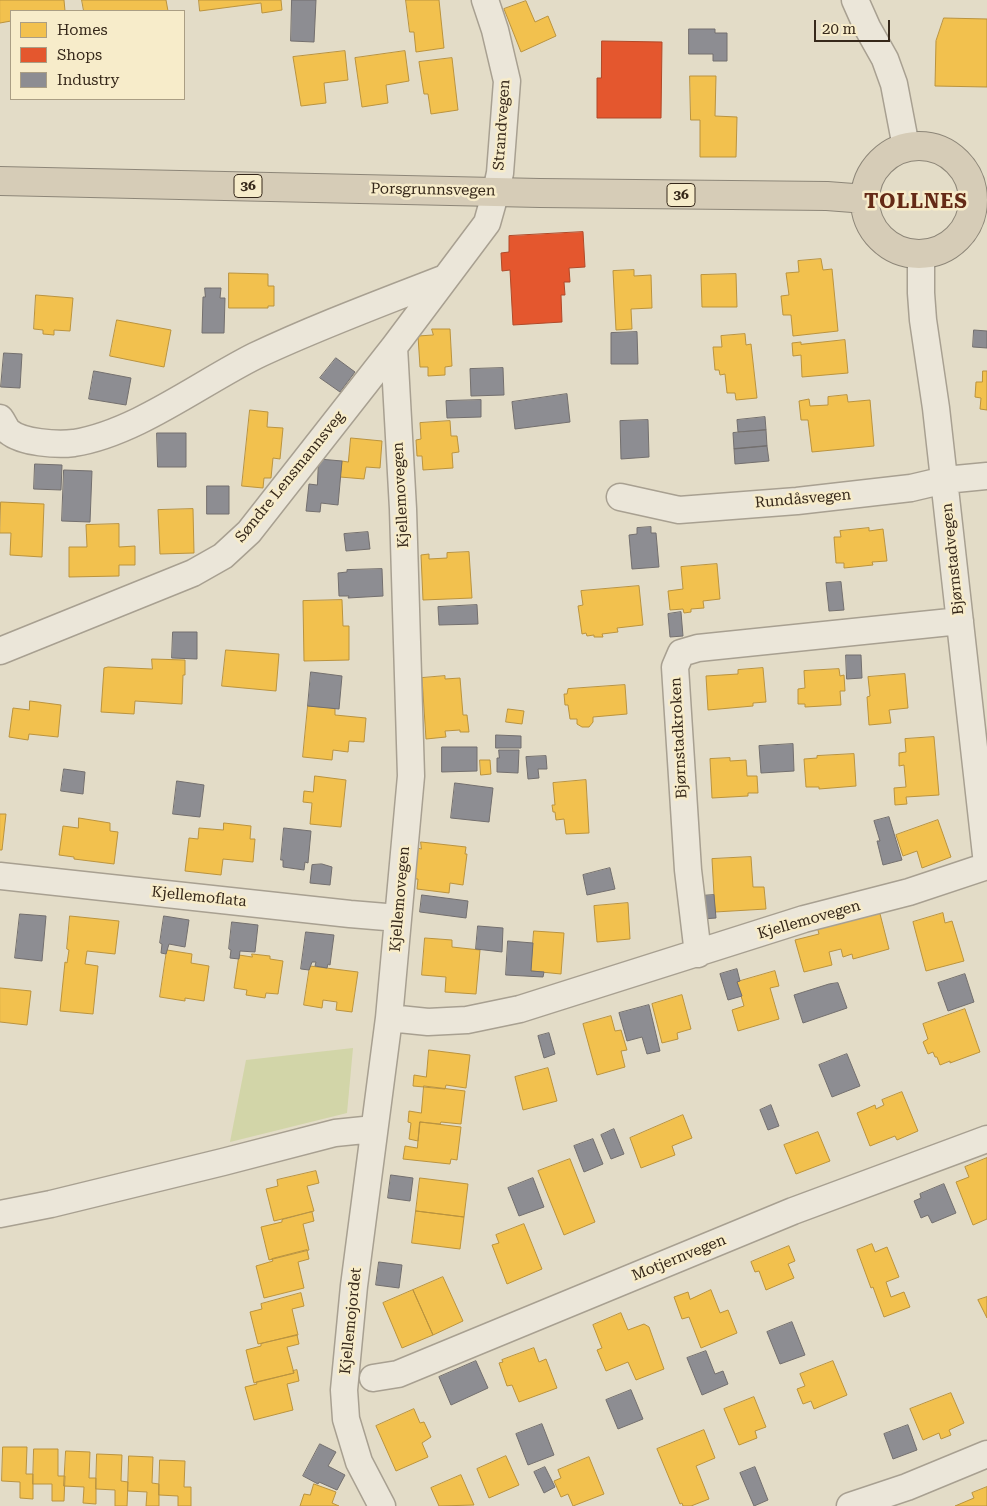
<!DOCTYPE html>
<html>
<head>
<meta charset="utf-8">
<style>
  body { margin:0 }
  #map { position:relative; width:987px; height:1506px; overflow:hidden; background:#e3dcc7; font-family:"Roboto Serif",serif }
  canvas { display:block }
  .legend { position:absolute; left:10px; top:10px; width:175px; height:90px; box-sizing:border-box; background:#f7ecca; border:1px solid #aa9e84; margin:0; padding:6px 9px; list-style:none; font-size:15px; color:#36281a }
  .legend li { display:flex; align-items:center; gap:10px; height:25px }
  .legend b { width:25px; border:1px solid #aa9e84 }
  .scale { position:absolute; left:814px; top:20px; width:76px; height:22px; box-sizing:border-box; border:2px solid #36281a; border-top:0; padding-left:6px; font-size:15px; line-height:18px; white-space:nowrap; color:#36281a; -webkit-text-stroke:4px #f7ecca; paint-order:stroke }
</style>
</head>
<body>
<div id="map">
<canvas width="987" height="1506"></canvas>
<ul class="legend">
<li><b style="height:14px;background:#f2c14e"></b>Homes</li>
<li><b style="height:14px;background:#e4572e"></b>Shops</li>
<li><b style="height:14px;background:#8d8d92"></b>Industry</li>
</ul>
<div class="scale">20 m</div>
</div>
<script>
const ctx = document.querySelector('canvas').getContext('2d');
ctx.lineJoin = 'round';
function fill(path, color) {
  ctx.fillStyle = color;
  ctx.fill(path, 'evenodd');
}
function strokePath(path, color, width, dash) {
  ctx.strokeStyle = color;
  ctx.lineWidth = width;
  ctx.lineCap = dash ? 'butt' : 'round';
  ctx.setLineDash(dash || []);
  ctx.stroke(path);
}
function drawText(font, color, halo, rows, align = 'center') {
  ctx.font = font + ' "Roboto Serif",serif';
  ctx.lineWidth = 5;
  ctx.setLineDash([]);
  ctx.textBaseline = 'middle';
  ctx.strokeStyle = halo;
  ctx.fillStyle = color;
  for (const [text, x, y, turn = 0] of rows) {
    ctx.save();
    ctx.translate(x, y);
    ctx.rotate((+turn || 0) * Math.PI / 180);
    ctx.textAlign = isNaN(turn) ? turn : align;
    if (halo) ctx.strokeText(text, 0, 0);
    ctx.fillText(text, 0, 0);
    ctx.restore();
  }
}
fill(new Path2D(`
  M 353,1048 L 347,1113 L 230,1142 L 246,1060 Z`), '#d2d5a8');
const homes = new Path2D(`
  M 0,0 L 64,0 L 65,11 L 11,11 L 11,21 L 0,23 Z
  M 82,0 L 166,0 L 168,11 L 84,11 Z
  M 199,0 L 281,0 L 282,10 L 262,13 L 261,3 L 200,11 Z
  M 406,0 L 439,0 L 444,48 L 416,52 L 414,32 L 410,32 Z
  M 526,1 L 535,22 L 548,16 L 556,36 L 521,52 L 504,9 Z
  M 944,18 L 987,19 L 987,87 L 935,86 L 936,41 Z
  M 345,51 L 348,80 L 324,83 L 326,103 L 301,106 L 293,57 Z
  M 405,51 L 409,81 L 386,85 L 388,103 L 362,107 L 355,58 Z
  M 452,58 L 458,110 L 431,114 L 428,94 L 424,94 L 419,62 Z
  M 690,76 L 716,76 L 715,116 L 737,117 L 736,157 L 700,157 L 700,120 L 691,120 Z
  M 821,259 L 823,270 L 832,269 L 838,331 L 793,336 L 791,315 L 783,315 L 781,296 L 789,295 L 786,273 L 799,272 L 798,261 Z
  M 634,270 L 634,276 L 651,275 L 652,308 L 631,309 L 632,329 L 616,330 L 613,271 Z
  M 229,273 L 268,274 L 268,286 L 274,286 L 274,306 L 268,306 L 268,308 L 229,308 Z
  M 736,274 L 737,307 L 702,307 L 701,275 Z
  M 36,295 L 73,298 L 70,331 L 54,330 L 54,335 L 43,334 L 43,330 L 34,329 Z
  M 117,320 L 171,330 L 164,367 L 110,356 Z
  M 432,329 L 450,329 L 452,366 L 445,367 L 445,375 L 428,376 L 428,367 L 420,367 L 418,336 L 433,335 Z
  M 745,334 L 746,345 L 751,344 L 757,398 L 736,400 L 735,393 L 727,393 L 725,374 L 720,375 L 719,370 L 715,370 L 713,347 L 722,347 L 721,336 Z
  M 845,340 L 848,373 L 802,377 L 801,355 L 793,356 L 792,343 L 801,342 L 801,344 Z
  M 983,371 L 987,371 L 987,410 L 980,409 L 981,398 L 975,397 L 976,382 L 982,382 Z
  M 847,395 L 848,402 L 870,400 L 874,446 L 812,452 L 808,420 L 801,420 L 799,401 L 809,399 L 810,406 L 828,405 L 828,397 Z
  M 250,410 L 268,412 L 267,427 L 283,428 L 280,459 L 273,458 L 271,478 L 264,478 L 263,488 L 242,486 Z
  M 450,421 L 451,436 L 457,436 L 459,452 L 452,453 L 453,468 L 423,470 L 422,456 L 417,456 L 416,440 L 421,439 L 420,423 Z
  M 351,438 L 382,441 L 380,468 L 366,467 L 364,479 L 340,477 L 342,461 L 348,462 Z
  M 1,502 L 44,504 L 42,557 L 10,555 L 11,533 L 0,533 Z
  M 193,509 L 194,553 L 160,554 L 158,510 Z
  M 119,524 L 119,547 L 135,546 L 135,565 L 119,565 L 119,576 L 69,577 L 69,547 L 87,547 L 86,525 Z
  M 869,528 L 869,531 L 883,529 L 887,561 L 872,562 L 873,565 L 844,568 L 844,563 L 836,563 L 834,537 L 841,537 L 840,531 Z
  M 469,552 L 472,598 L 423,600 L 421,555 L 429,554 L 429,559 L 447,558 L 447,553 Z
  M 717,564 L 720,599 L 703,601 L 704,608 L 691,609 L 691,612 L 684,613 L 683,609 L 670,610 L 668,591 L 683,589 L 681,567 Z
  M 639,586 L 643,625 L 617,628 L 618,632 L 602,634 L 603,637 L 594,637 L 594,635 L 587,636 L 586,633 L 582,634 L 578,606 L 583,605 L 581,591 Z
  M 342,600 L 343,626 L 349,626 L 349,660 L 304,661 L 303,601 Z
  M 226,650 L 279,654 L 276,691 L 222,686 Z
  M 152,659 L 185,660 L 185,675 L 183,675 L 182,704 L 135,701 L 134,714 L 101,712 L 104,668 L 108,667 L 152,669 Z
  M 763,668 L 766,702 L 753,703 L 753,706 L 708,710 L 706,676 L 738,674 L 738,670 Z
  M 839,669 L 840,676 L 844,675 L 845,691 L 840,691 L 841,705 L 805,707 L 805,704 L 798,704 L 798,689 L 805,688 L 804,671 Z
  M 905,674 L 908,708 L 889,710 L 891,723 L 869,725 L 867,697 L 870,696 L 868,677 Z
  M 445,676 L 445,679 L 460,678 L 463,715 L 467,715 L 469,732 L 460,732 L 460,730 L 445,731 L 446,737 L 426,739 L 422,678 Z
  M 625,685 L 627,714 L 593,717 L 593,722 L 589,727 L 582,727 L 577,724 L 577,719 L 570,719 L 568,705 L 565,705 L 564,694 L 567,694 L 568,689 Z
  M 30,701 L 61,705 L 58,737 L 29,734 L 28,740 L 9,737 L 13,708 L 29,710 Z
  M 308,706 L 335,708 L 335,715 L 366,718 L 364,742 L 349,741 L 348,752 L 333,750 L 332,760 L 303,757 Z
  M 508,709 L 524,711 L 522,724 L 506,722 Z
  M 934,737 L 939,795 L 906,797 L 907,804 L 895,805 L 894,788 L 906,787 L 904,765 L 899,766 L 899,753 L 906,752 L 905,739 Z
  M 854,754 L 856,786 L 819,789 L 819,787 L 806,787 L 804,759 L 817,758 L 817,756 Z
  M 730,758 L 730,761 L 746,760 L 747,776 L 757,776 L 758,793 L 748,793 L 748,796 L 712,798 L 710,759 Z
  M 480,760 L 490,760 L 491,774 L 481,775 Z
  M 315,776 L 346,780 L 341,827 L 310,824 L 312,803 L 303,802 L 304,791 L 313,792 Z
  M 586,780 L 589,833 L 566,834 L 564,819 L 556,820 L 555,812 L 553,812 L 552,805 L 555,805 L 553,783 Z
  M 0,814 L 6,814 L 2,850 L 0,850 Z
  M 79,818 L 110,823 L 110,831 L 118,832 L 114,864 L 74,859 L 74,857 L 59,855 L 63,826 L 78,828 Z
  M 938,820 L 951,857 L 922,868 L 917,851 L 903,856 L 896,835 Z
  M 224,823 L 251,826 L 250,839 L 255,839 L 253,862 L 223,859 L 221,875 L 185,871 L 189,838 L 198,839 L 199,828 L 223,830 Z
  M 421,842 L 466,847 L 465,854 L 467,854 L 463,885 L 450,883 L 449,893 L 417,889 L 418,879 L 415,879 L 418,848 L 421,849 Z
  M 751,857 L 753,887 L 764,887 L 766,909 L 715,912 L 712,859 Z
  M 628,903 L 630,939 L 597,942 L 594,906 Z
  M 878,906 L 889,949 L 853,959 L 852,954 L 843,957 L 841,949 L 829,952 L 832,965 L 804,972 L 795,940 L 819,934 L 816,923 Z
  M 943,913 L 945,923 L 952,921 L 964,961 L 926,971 L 913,922 Z
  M 70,916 L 119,921 L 115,954 L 87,951 L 85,964 L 98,966 L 93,1014 L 60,1011 L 65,962 L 67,963 L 69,950 L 67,949 Z
  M 534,931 L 564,933 L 561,974 L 531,971 Z
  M 425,938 L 452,940 L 452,947 L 480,950 L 476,994 L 445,992 L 446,977 L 422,975 Z
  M 167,950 L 192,954 L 191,963 L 209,966 L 204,1001 L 185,998 L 185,1001 L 160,997 Z
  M 252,954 L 270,956 L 270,959 L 283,961 L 278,994 L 266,993 L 265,998 L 246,995 L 247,990 L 234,988 L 239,955 L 252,957 Z
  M 310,966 L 358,972 L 352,1012 L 336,1010 L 337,1002 L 323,1000 L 322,1008 L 304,1005 Z
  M 775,971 L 779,986 L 770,988 L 779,1019 L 738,1031 L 732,1010 L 744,1006 L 737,982 Z
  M 0,988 L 31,991 L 27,1025 L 0,1022 Z
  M 682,995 L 691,1029 L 677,1033 L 678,1039 L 662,1043 L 652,1004 Z
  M 965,1009 L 980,1052 L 950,1063 L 950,1061 L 940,1065 L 937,1057 L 935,1057 L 933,1052 L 928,1054 L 923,1042 L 928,1039 L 923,1024 Z
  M 611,1016 L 615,1031 L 621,1030 L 627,1050 L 621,1051 L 625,1067 L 597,1075 L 583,1024 Z
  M 429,1050 L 470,1055 L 466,1088 L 446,1085 L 445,1089 L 413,1086 L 414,1075 L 426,1077 Z
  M 548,1068 L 557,1101 L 523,1110 L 515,1077 Z
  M 424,1086 L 465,1091 L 461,1124 L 441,1122 L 440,1124 L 420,1122 L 418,1141 L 409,1139 L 411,1123 L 408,1122 L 409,1111 L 421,1113 Z
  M 902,1092 L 918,1131 L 897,1140 L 895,1136 L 870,1146 L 857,1113 L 875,1105 L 876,1109 L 884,1105 L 882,1100 Z
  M 683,1115 L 692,1138 L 672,1146 L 675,1155 L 641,1168 L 630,1138 Z
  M 420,1122 L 461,1127 L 457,1160 L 451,1159 L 450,1164 L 403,1159 L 405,1146 L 417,1148 Z
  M 818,1132 L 830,1161 L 796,1174 L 784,1145 Z
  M 987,1158 L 987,1219 L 973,1225 L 956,1182 L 969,1177 L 965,1167 Z
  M 570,1159 L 595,1222 L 564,1235 L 538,1171 Z
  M 316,1171 L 319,1183 L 307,1186 L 314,1211 L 274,1221 L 266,1189 L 278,1186 L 277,1180 Z
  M 420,1178 L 468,1184 L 464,1217 L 416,1211 Z
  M 416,1211 L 464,1217 L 460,1249 L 412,1243 Z
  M 312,1212 L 314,1221 L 303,1224 L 309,1250 L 269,1260 L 261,1227 L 282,1222 L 282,1220 Z
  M 524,1224 L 542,1269 L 507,1284 L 492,1245 L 499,1243 L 496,1235 Z
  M 872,1244 L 875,1252 L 887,1247 L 899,1277 L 886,1282 L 891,1297 L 904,1292 L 910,1307 L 884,1317 L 873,1287 L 871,1288 L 857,1250 Z
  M 789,1246 L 795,1261 L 788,1264 L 794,1278 L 766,1290 L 759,1271 L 755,1272 L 751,1262 Z
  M 307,1250 L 309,1259 L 298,1262 L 304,1288 L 264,1298 L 256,1266 L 273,1261 L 272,1259 Z
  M 443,1277 L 463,1321 L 433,1335 L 413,1290 Z
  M 413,1290 L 433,1335 L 402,1348 L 383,1303 Z
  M 711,1290 L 720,1313 L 728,1310 L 737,1333 L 701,1348 L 689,1317 L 682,1319 L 674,1297 L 688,1292 L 690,1299 Z
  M 301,1293 L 304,1306 L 292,1309 L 298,1335 L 258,1344 L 250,1312 L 262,1309 L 261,1304 Z
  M 987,1297 L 987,1318 L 978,1300 Z
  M 621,1313 L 628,1330 L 644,1324 L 649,1327 L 664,1369 L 636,1380 L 628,1362 L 606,1371 L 597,1350 L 602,1348 L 593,1325 Z
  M 297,1335 L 299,1344 L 287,1347 L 294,1373 L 254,1383 L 246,1350 L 261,1346 L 261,1344 Z
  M 534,1348 L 539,1362 L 546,1359 L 557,1388 L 519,1402 L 512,1385 L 507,1386 L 499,1363 L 503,1362 L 502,1360 Z
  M 833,1361 L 847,1395 L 814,1409 L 811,1401 L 803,1404 L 797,1389 L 805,1386 L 800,1374 Z
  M 297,1370 L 299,1381 L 287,1384 L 293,1410 L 254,1420 L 245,1387 L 257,1384 L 256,1382 L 294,1373 L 293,1371 Z
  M 951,1393 L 964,1423 L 949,1430 L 951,1435 L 941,1439 L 939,1433 L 923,1440 L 910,1409 Z
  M 754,1397 L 766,1427 L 755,1431 L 757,1438 L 739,1445 L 724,1409 Z
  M 414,1409 L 420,1423 L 424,1422 L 431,1437 L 422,1443 L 428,1457 L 396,1471 L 376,1426 Z
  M 704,1430 L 715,1458 L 696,1466 L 709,1499 L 691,1506 L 683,1506 L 682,1503 L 680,1504 L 657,1449 Z
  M 3,1447 L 27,1447 L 26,1474 L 33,1474 L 33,1499 L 20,1498 L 20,1482 L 2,1481 Z
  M 34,1449 L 58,1449 L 58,1476 L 65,1476 L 64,1501 L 52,1501 L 52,1484 L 33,1484 Z
  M 66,1451 L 90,1452 L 89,1478 L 96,1478 L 96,1504 L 83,1503 L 84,1487 L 64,1486 Z
  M 97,1454 L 122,1455 L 121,1481 L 128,1482 L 127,1506 L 115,1506 L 115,1490 L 96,1489 Z
  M 129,1456 L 153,1457 L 152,1483 L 159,1484 L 159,1506 L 146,1506 L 147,1492 L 128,1491 Z
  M 506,1456 L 519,1485 L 489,1498 L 477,1469 Z
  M 589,1457 L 604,1494 L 573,1506 L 568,1494 L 561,1497 L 554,1481 L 561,1478 L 558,1470 Z
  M 160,1460 L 185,1461 L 184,1487 L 191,1487 L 191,1506 L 178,1506 L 178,1496 L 159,1495 Z
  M 461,1475 L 474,1505 L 439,1506 L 431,1488 Z
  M 314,1484 L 336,1492 L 332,1503 L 339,1506 L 300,1506 L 304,1494 L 310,1495 Z
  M 987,1487 L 987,1506 L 955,1506 L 974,1498 L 972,1493 Z`);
fill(homes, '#f2c14e');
strokePath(homes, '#ba933e', 1);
const shops = new Path2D(`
  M 602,41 L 662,42 L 661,118 L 597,118 L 597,78 L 601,78 Z
  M 583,232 L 585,267 L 569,268 L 570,282 L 564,282 L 565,295 L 561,295 L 562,322 L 513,325 L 510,270 L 502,271 L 501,253 L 509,252 L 509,236 Z`);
fill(shops, '#e4572e');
strokePath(shops, '#b04928', 1);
const industry = new Path2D(`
  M 292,0 L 316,0 L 314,42 L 291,41 Z
  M 689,29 L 715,29 L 715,33 L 727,33 L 727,61 L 713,61 L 713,54 L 689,54 Z
  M 205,288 L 221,288 L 220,298 L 225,298 L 224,333 L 202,333 L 203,297 L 205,297 Z
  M 974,330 L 987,331 L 987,348 L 973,347 Z
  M 637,332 L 638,364 L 611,364 L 611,333 Z
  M 4,353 L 22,354 L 20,388 L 1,387 Z
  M 336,358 L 355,372 L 340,392 L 320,378 Z
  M 503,368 L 504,395 L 471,396 L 470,369 Z
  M 94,371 L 131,378 L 126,405 L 89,399 Z
  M 567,394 L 570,422 L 515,429 L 512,402 Z
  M 481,400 L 481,417 L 447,418 L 446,401 Z
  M 765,417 L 766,430 L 738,432 L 737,420 Z
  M 648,420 L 649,457 L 621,459 L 620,421 Z
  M 766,430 L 767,446 L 734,449 L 733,433 Z
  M 157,433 L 186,433 L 186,467 L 158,467 Z
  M 767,446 L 769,461 L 735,464 L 734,449 Z
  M 319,459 L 342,461 L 338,505 L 321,503 L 320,512 L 306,511 L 309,484 L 317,485 Z
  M 35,464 L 62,465 L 61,490 L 34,489 Z
  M 64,470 L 92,471 L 90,522 L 62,521 Z
  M 207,486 L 229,486 L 229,514 L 207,514 Z
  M 651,527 L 651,533 L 656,533 L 659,567 L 632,569 L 629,535 L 637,534 L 637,528 Z
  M 368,532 L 370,549 L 346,551 L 344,534 Z
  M 382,569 L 383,596 L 348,598 L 349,596 L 339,596 L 338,573 L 347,572 L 347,570 Z
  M 841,582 L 844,610 L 829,611 L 826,583 Z
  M 477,605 L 478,624 L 439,625 L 438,607 Z
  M 681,612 L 683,636 L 670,637 L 668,614 Z
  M 173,632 L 197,632 L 197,659 L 172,658 Z
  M 846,655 L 861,655 L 862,678 L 847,679 Z
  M 311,672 L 342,676 L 339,709 L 308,706 Z
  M 496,735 L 521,736 L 521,748 L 496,748 Z
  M 793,744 L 794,771 L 761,773 L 759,746 Z
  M 442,747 L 477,747 L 477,771 L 442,772 Z
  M 499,750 L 519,750 L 518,773 L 497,772 L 497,758 L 499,758 Z
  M 546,756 L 547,769 L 538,769 L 539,778 L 528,779 L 526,757 Z
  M 64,769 L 85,772 L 83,794 L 61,791 Z
  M 177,781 L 204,785 L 200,817 L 173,814 Z
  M 455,783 L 493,788 L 489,822 L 451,818 Z
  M 889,817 L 902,860 L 883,865 L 877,841 L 880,841 L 874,821 Z
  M 284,828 L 311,831 L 308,863 L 305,862 L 304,870 L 283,867 L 283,860 L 281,860 Z
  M 322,864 L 332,867 L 330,885 L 310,883 L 312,865 Z
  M 610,868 L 615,889 L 587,895 L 583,875 Z
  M 422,895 L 468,901 L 466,918 L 420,912 Z
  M 714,895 L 716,918 L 701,919 L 700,896 Z
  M 20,914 L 46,916 L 42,961 L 15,958 Z
  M 164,916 L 189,920 L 185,947 L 169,944 L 166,954 L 161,953 L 162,944 L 160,943 Z
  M 232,922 L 258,925 L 255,952 L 240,951 L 239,959 L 230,958 L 231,950 L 229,949 Z
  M 478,926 L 503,928 L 502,952 L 476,949 Z
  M 306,932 L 334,935 L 330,965 L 328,964 L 327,968 L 315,966 L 316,962 L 312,962 L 309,970 L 301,969 Z
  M 508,941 L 533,943 L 531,971 L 544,972 L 543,977 L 506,975 Z
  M 737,969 L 740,981 L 737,982 L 742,996 L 728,1000 L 720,974 Z
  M 965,974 L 974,1002 L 948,1011 L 938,983 Z
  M 838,983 L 847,1008 L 803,1023 L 794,995 L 829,984 Z
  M 649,1005 L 660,1051 L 647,1054 L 642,1037 L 627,1041 L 619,1013 Z
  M 549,1033 L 555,1054 L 544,1058 L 538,1036 Z
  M 847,1054 L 860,1086 L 832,1097 L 819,1065 Z
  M 771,1105 L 779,1126 L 768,1130 L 760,1110 Z
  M 614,1129 L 624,1154 L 611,1159 L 601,1135 Z
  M 593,1139 L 603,1164 L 584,1172 L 574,1146 Z
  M 391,1175 L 413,1178 L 410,1201 L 388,1198 Z
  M 533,1178 L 544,1207 L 519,1216 L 508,1188 Z
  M 944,1184 L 956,1213 L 932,1223 L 928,1215 L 921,1218 L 914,1201 L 921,1198 L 920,1194 Z
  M 379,1262 L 402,1265 L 399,1288 L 376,1285 Z
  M 792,1322 L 805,1355 L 780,1364 L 767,1332 Z
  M 706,1351 L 715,1374 L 723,1371 L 728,1384 L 702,1395 L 687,1358 Z
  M 476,1361 L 488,1388 L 451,1405 L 439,1377 Z
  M 631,1390 L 643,1419 L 618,1429 L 606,1400 Z
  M 542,1424 L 554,1455 L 528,1465 L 516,1434 Z
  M 908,1425 L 917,1450 L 893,1459 L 884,1434 Z
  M 320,1444 L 336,1452 L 328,1466 L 345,1475 L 337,1490 L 319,1482 L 318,1484 L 303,1476 Z
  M 545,1467 L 555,1487 L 544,1493 L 534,1472 Z
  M 755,1467 L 768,1500 L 754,1506 L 740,1473 Z`);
fill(industry, '#8d8d92');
strokePath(industry, '#736f6e', 1);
const street = new Path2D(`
  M 485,0 L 495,30 L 507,81 L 500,173 L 496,191 L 487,223 L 394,347 L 403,509 L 411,776 L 389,1018 L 428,1022 L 467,1020 L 520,1009 L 804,919 L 909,892 L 987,866
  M 855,0 L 867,27 L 885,59 L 894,84 L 906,147
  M 921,254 L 921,293 L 923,320 L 936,408 L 987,864
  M 0,418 C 3,422 5,427 8,431 C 22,443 57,445 74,443 C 136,433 199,384 255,356 C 316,327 381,303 445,278
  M 620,497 L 679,510 L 797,501 L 911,488 L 945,480 L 987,476
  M 0,651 L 193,573 L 223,556 L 249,532 L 394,347
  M 0,876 L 350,914 L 398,918
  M 698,954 L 688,870 L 675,667 L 681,653 L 698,648 L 960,621
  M 0,1214 L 51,1204 L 223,1162 L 335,1133 L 374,1129
  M 373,1378 L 398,1374 L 793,1211 L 987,1139
  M 382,1506 L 359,1462 L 346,1419 L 344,1390 L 354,1286 L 389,1018
  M 850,1506 L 907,1487 L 987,1454`);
const highway = new Path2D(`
  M865 200a54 54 0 1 1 108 0a54 54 0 1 1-108 0Z
  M 0,181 L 540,193 L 827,196 L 866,199`);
strokePath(street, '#a8a091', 29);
strokePath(highway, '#8d8678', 30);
strokePath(street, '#ebe6d9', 26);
strokePath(highway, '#d6ccb7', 28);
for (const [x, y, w] of [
  [248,186,28],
  [681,195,28]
]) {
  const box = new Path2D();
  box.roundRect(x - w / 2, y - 11.5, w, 23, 4);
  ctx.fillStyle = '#f7ecca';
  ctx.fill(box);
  strokePath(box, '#36281a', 1);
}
drawText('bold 14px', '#36281a', null, [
  ["36",248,186],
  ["36",681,195]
]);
drawText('15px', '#36281a', '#f7ecca', [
  ["Strandvegen",502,125,-86],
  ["Porsgrunnsvegen",433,190,1],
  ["Søndre Lensmannsveg",290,477,-51],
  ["Kjellemovegen",401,495,-93],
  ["Rundåsvegen",803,499,-5],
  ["Bjørnstadvegen",953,559,-96],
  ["Bjørnstadkroken",679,738,-93],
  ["Kjellemoflata",199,897,6],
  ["Kjellemovegen",400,899,-85],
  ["Kjellemovegen",809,920,-16],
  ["Motjernvegen",679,1258,-22],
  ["Kjellemojordet",351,1321,-84]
]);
ctx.letterSpacing = '1px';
drawText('bold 20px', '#652a16', '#f7ecca', [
  ["TOLLNES",916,202]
]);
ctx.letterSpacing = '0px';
</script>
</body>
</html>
